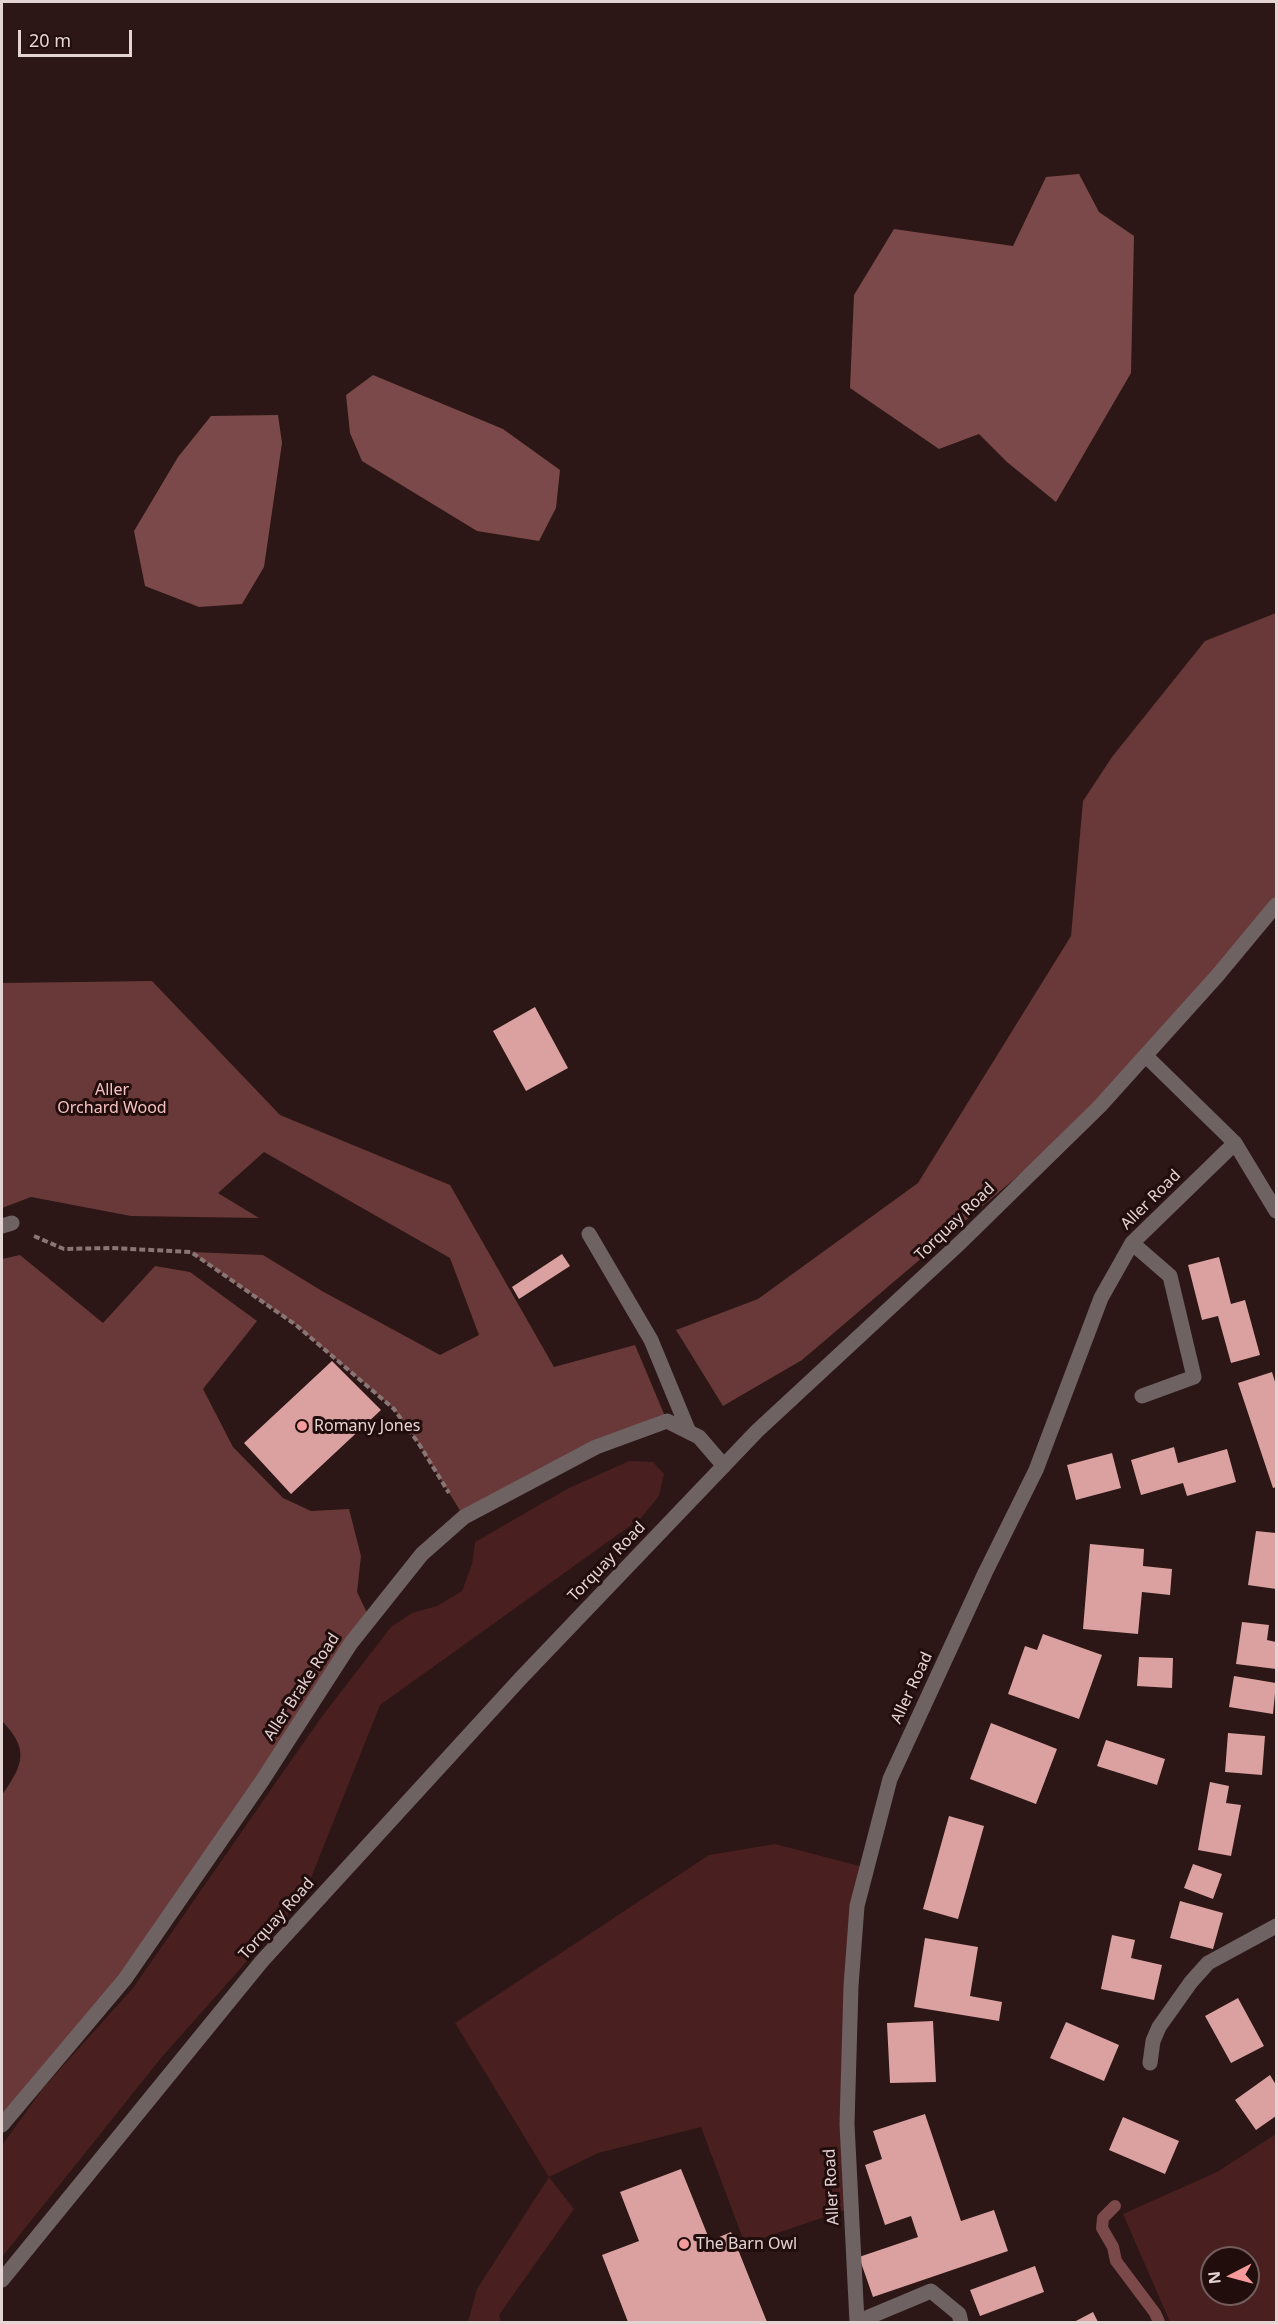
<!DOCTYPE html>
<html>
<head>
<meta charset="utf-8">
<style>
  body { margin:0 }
  #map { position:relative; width:1278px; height:2324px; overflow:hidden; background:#2c1616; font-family:"Noto Sans",sans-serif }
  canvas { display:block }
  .frame { position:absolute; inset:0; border:3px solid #e4d4d3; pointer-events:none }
  .north { position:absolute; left:1200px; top:2246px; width:60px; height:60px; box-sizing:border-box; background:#220d0d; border:2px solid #705d5c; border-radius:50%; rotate:264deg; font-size:16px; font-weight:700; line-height:24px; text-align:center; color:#e4d4d3 }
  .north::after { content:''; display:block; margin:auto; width:21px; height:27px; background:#f59b9b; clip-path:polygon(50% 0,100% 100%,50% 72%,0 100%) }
  .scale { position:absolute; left:18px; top:30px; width:114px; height:27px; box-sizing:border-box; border:3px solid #e4d4d3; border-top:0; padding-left:8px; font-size:18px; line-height:21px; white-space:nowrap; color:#e4d4d3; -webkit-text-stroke:4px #220d0d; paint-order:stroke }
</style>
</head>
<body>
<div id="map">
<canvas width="1278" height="2324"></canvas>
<div class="frame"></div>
<div class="north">N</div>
<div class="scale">20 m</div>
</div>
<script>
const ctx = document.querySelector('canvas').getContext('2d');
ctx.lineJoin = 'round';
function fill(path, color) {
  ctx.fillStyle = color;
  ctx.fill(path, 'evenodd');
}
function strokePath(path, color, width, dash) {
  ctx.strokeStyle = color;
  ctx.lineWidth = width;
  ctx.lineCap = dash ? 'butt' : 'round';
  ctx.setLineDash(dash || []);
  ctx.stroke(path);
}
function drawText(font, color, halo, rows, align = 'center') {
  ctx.font = font + ' "Noto Sans",sans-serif';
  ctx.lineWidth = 6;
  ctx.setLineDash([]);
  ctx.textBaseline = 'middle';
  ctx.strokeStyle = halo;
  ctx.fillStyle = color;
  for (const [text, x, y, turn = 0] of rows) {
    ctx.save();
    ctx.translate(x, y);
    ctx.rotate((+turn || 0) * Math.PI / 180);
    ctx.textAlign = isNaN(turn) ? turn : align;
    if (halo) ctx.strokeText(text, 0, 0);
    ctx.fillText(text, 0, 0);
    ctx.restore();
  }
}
fill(new Path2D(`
  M 629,1461 L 653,1462 L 664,1474 L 659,1496 L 641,1518 L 380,1705 L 303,1898 L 161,2058 L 2,2257 L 2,2145 L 44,2087 L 133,1988 L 320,1719 L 391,1627 L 412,1613 L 437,1606 L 462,1591 L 472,1564 L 475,1542 L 567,1489 Z
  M 775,1844 L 867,1868 L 857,1906 L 851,2208 L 745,2244 L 701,2127 L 598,2153 L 549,2177 L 574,2209 L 499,2315 L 501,2322 L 468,2322 L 477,2289 L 549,2177 L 455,2023 L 709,1855 Z
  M 1276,2134 L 1276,2322 L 1170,2322 L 1123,2214 L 1217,2172 ZM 1212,2258 L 1248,2258 L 1248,2294 L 1212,2294 Z`), '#4a1f20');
fill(new Path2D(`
  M 1276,613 L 1276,905 L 1100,1106 L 802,1360 L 723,1406 L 676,1330 L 758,1299 L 918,1183 L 1071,936 L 1083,801 L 1112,757 L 1205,641 Z
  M 152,981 L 280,1115 L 450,1185 L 554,1367 L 635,1345 L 667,1421 L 464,1517 L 419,1444 L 394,1409 L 296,1325 L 191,1252 L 263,1255 L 322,1291 L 440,1355 L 479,1335 L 450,1258 L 264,1152 L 218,1193 L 259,1218 L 131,1216 L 31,1197 L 2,1208 L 2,983 Z
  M 20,1255 L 103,1323 L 155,1266 L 190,1272 L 257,1321 L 203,1389 L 233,1447 L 283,1498 L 311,1511 L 349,1509 L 361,1556 L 357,1592 L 370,1619 L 125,1979 L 2,2125 L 2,1795 C 23,1765 30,1750 2,1721 L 2,1259 Z`), '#693939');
fill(new Path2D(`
  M 1079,174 L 1099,212 L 1134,236 L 1131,373 L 1056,502 L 1007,462 L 979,434 L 939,449 L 850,388 L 854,295 L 894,229 L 1013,246 L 1046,177 Z
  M 373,375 L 503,429 L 560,470 L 556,508 L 539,541 L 477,531 L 362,461 L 350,433 L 346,395 Z
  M 278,415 L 282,443 L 264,567 L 242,604 L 199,607 L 145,586 L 134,531 L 178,457 L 211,416 Z`), '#7b4949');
strokePath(new Path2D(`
  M 1115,2206 L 1103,2218 L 1102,2228 L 1113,2247 L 1116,2261 L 1155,2313 L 1159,2322`), '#7b4949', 12);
fill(new Path2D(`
  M 535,1007 L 568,1068 L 526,1091 L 493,1031 Z
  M 562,1254 L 570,1266 L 519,1299 L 512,1287 Z
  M 1219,1257 L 1231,1304 L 1245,1300 L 1260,1355 L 1231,1363 L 1218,1316 L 1202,1320 L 1188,1265 Z
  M 332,1361 L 381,1410 L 291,1494 L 244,1443 Z
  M 1272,1372 L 1276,1385 L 1276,1487 L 1273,1488 L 1238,1383 Z
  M 1174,1447 L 1178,1463 L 1227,1449 L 1236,1482 L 1187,1496 L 1183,1483 L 1141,1495 L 1131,1460 Z
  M 1112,1453 L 1121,1488 L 1076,1500 L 1067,1465 Z
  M 1256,1531 L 1276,1533 L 1276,1589 L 1248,1585 Z
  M 1090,1544 L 1144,1549 L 1143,1566 L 1172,1569 L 1170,1595 L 1142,1592 L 1138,1634 L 1083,1629 Z
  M 1242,1622 L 1269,1625 L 1267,1640 L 1276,1642 L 1276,1669 L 1236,1664 Z
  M 1043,1634 L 1102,1655 L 1079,1719 L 1008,1694 L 1025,1646 L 1037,1650 Z
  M 1139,1657 L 1173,1658 L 1172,1688 L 1137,1686 Z
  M 1234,1676 L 1276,1683 L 1273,1714 L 1229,1707 Z
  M 991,1723 L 1057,1749 L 1036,1804 L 970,1779 Z
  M 1228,1733 L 1265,1736 L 1262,1775 L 1225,1772 Z
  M 1106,1740 L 1165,1759 L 1157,1785 L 1097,1766 Z
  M 1210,1782 L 1229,1786 L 1226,1803 L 1241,1805 L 1231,1856 L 1198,1850 Z
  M 949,1816 L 984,1826 L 958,1919 L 923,1909 Z
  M 1193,1864 L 1222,1874 L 1213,1899 L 1184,1888 Z
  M 1180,1901 L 1223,1913 L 1213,1949 L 1170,1938 Z
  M 1112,1935 L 1135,1940 L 1131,1958 L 1162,1965 L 1154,2000 L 1101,1989 Z
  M 925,1938 L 978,1947 L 970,1996 L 1002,2002 L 999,2021 L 914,2007 Z
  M 1238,1998 L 1264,2046 L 1231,2063 L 1205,2016 Z
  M 933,2021 L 936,2082 L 890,2083 L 887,2023 Z
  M 1066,2022 L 1119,2045 L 1104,2081 L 1050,2058 Z
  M 1270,2075 L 1276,2085 L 1276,2116 L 1256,2130 L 1235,2100 Z
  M 925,2114 L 961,2221 L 994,2210 L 1008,2251 L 873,2297 L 859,2257 L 918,2237 L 911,2216 L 885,2225 L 865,2165 L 882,2159 L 873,2131 Z
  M 1123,2117 L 1179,2141 L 1165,2174 L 1109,2150 Z
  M 681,2169 L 710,2241 L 731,2232 L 767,2322 L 628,2322 L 602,2255 L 639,2241 L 620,2192 Z
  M 1035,2266 L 1044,2292 L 980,2316 L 970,2290 Z
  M 1093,2312 L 1098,2322 L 1074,2322 Z`), '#daa1a0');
strokePath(new Path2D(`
  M 34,1236 L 64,1249 L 112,1248 L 191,1252 L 296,1325 L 394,1409 L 419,1444 L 449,1493`), '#887574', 4, [6, 3]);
strokePath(new Path2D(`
  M 1146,1056 L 1235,1143 L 1276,1211
  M 2,1226 L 12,1223
  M 589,1234 L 651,1340 L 689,1432
  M 1132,1243 L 1170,1276 L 1194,1377 L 1142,1396
  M 1150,2063 L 1153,2041 L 1159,2027 L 1191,1982 L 1208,1963 L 1276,1926
  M 2,2125 L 125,1979 L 262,1781 L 351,1643 L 422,1554 L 464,1517 L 596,1447 L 667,1421 L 699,1437 L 724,1466
  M 2,2280 L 262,1961 L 521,1678 L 757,1431 L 961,1242 L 1100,1106 L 1217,976 L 1276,905
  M 961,2322 L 959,2314 L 931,2291 L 857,2322 L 847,2124 L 851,1986 L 857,1906 L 890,1779 L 985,1573 L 1036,1470 L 1101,1298 L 1132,1243 L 1235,1143`), '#6f6262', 15);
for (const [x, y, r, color] of [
  [302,1426,6,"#f59b9b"],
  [684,2244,6,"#f59b9b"]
]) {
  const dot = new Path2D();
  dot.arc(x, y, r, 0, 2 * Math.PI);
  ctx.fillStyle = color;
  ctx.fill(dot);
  strokePath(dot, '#220d0d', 2);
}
drawText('16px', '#f5c2c1', '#220d0d', [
  ["Aller",112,1090],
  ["Orchard Wood",112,1108]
]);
drawText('16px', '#e4d4d3', '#220d0d', [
  ["Aller Road",1151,1200,-45],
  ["Torquay Road",955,1222,-44],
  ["Torquay Road",607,1562,-46],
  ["Aller Brake Road",302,1687,-57],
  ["Aller Road",912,1688,-65],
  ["Torquay Road",277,1919,-48],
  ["Aller Road",832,2187,-93]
]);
drawText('16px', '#e4d4d3', '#220d0d', [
  ["Romany Jones",314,1426],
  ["The Barn Owl",696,2244]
], 'left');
</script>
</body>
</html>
